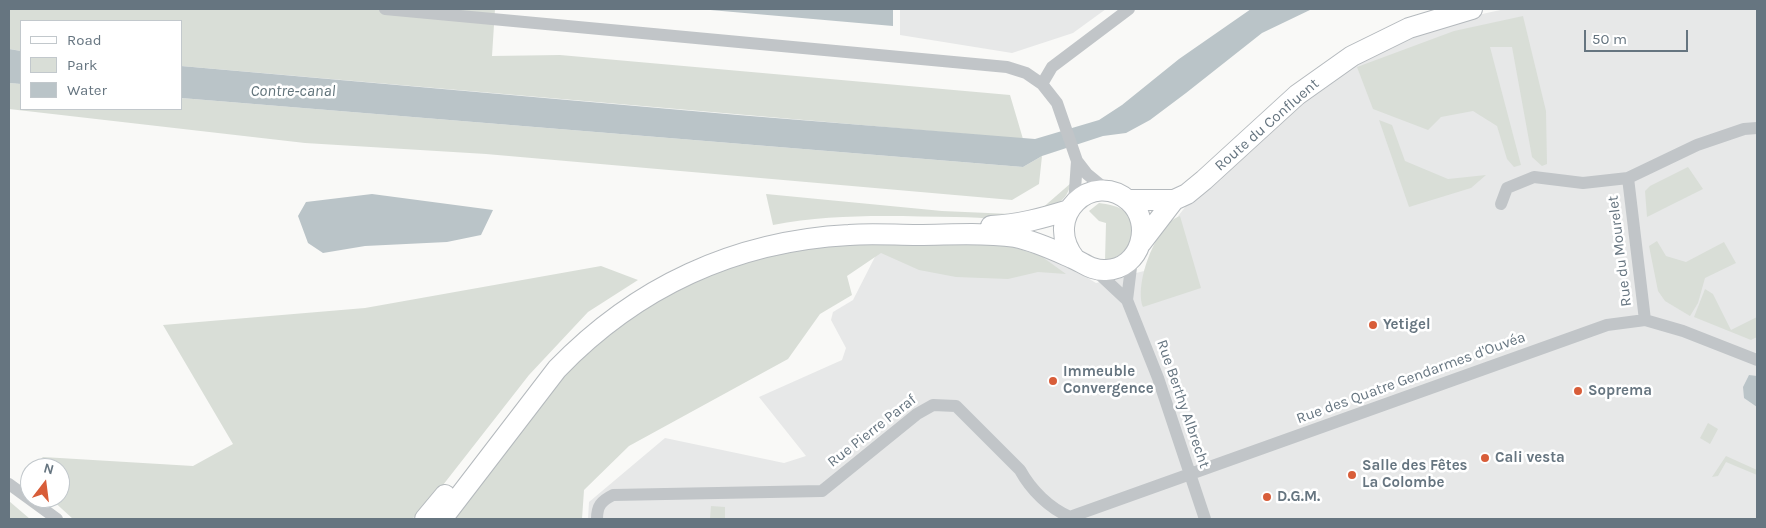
<!DOCTYPE html>
<html>
<head>
<meta charset="utf-8">
<style>
  body { margin:0 }
  #map { position:relative; width:1766px; height:528px; overflow:hidden; background:#f9f9f7; font-family:Karla,sans-serif }
  canvas { display:block }
  .frame { position:absolute; inset:0; border:10px solid #667580; pointer-events:none }
  .legend { position:absolute; left:20px; top:20px; width:162px; height:90px; box-sizing:border-box; background:#fff; border:1px solid #c2c8cc; margin:0; padding:6px 9px; list-style:none; font-size:15px; color:#667580 }
  .legend li { display:flex; align-items:center; gap:10px; height:25px }
  .legend b { width:25px; border:1px solid #c2c8cc }
  .north { position:absolute; left:20px; top:458px; width:50px; height:50px; box-sizing:border-box; background:#fff; border:1px solid #c2c8cc; border-radius:50%; rotate:15deg; font-size:14px; font-weight:700; line-height:20px; text-align:center; color:#667580 }
  .north::after { content:''; display:block; margin:auto; width:18px; height:22px; background:#d85d39; clip-path:polygon(50% 0,100% 100%,50% 72%,0 100%) }
  .scale { position:absolute; left:1584px; top:30px; width:104px; height:22px; box-sizing:border-box; border:2px solid #667580; border-top:0; padding-left:6px; font-size:15px; line-height:18px; white-space:nowrap; color:#667580; -webkit-text-stroke:4px #fff; paint-order:stroke }
</style>
</head>
<body>
<div id="map">
<canvas width="1766" height="528"></canvas>
<div class="frame"></div>
<ul class="legend">
<li><b style="height:6px;background:#fff"></b>Road</li>
<li><b style="height:14px;background:#d9ded7"></b>Park</li>
<li><b style="height:14px;background:#bac4c8"></b>Water</li>
</ul>
<div class="north">N</div>
<div class="scale">50 m</div>
</div>
<script>
const ctx = document.querySelector('canvas').getContext('2d');
ctx.lineJoin = 'round';
function fill(path, color) {
  ctx.fillStyle = color;
  ctx.fill(path, 'evenodd');
}
function strokePath(path, color, width, dash) {
  ctx.strokeStyle = color;
  ctx.lineWidth = width;
  ctx.lineCap = dash ? 'butt' : 'round';
  ctx.setLineDash(dash || []);
  ctx.stroke(path);
}
function drawText(font, color, halo, rows, align = 'center') {
  ctx.font = font + ' Karla,sans-serif';
  ctx.lineWidth = 5;
  ctx.setLineDash([]);
  ctx.textBaseline = 'middle';
  ctx.strokeStyle = halo;
  ctx.fillStyle = color;
  for (const [text, x, y, turn = 0] of rows) {
    ctx.save();
    ctx.translate(x, y);
    ctx.rotate((+turn || 0) * Math.PI / 180);
    ctx.textAlign = isNaN(turn) ? turn : align;
    if (halo) ctx.strokeText(text, 0, 0);
    ctx.fillText(text, 0, 0);
    ctx.restore();
  }
}
fill(new Path2D(`
  M 900,9 L 1106,9 L 1073,33 L 1012,53 L 900,35 Z
  M 1505,9 L 1757,9 L 1757,519 L 588,519 L 589,502 L 665,438 L 784,463 L 806,456 L 759,397 L 842,360 L 846,348 L 831,320 L 833,312 L 853,300 L 880,247 L 998,245 L 1046,253 L 1096,283 L 1144,271 L 1156,244 L 1190,201 L 1303,100 L 1385,47 L 1473,16 Z`), '#e7e8e8');
fill(new Path2D(`
  M 9,9 L 495,9 L 492,56 L 560,55 L 1010,95 L 1023,139 L 181,66 L 181,21 L 21,21 L 21,51 L 9,49 Z
  M 1523,16 L 1546,111 L 1547,164 L 1542,166 L 1532,157 L 1512,47 L 1490,47 L 1521,165 L 1514,167 L 1507,159 L 1497,126 L 1473,111 L 1441,117 L 1428,130 L 1373,109 L 1357,67 L 1454,31 Z
  M 9,83 L 21,84 L 21,109 L 181,109 L 181,98 L 1023,167 L 1042,156 L 1039,184 L 1012,200 L 486,154 L 305,143 L 9,109 Z
  M 1379,120 L 1392,125 L 1405,161 L 1448,179 L 1486,175 L 1471,188 L 1409,207 Z
  M 1688,167 L 1703,189 L 1647,217 L 1645,191 L 1650,186 Z
  M 1071,183 C 1066,202 1058,204 1040,210 Z
  M 766,194 L 942,211 L 1011,214 L 1029,211 L 1032,215 C 1007,222 981,217 956,217 C 895,216 833,213 773,225 Z
  M 1099,203 C 1107,204 1120,206 1125,212 C 1135,222 1133,243 1123,252 C 1118,257 1111,259 1105,261 L 1106,223 L 1099,221 L 1089,211 Z
  M 1180,216 L 1201,288 L 1143,307 C 1134,284 1156,224 1180,216 Z
  M 994,241 L 1041,256 L 1066,274 L 1038,272 L 1008,279 L 956,277 L 919,270 L 881,253 L 847,276 L 852,295 L 820,314 L 788,359 L 629,446 L 584,490 L 582,519 L 453,519 L 556,384 L 588,351 L 626,319 L 687,284 L 743,260 L 826,244 Z
  M 1657,241 L 1666,256 L 1686,262 L 1724,242 L 1736,263 L 1705,278 L 1698,303 L 1690,316 L 1665,301 L 1658,291 L 1649,246 Z
  M 601,266 L 638,280 L 588,312 L 529,375 L 425,508 L 412,519 L 73,519 L 50,498 L 60,498 L 60,468 L 30,468 L 30,474 L 27,470 L 43,457 L 193,466 L 233,444 L 163,325 L 365,308 Z
  M 1705,289 L 1713,294 L 1731,330 L 1757,317 L 1757,337 L 1751,340 L 1694,317 Z
  M 1708,423 L 1718,429 L 1710,444 L 1700,438 Z
  M 1726,456 L 1757,470 L 1757,475 L 1726,462 L 1718,476 L 1712,477 Z
  M 9,501 L 30,519 L 9,519 Z
  M 711,506 L 725,507 L 725,519 L 710,519 Z`), '#d9ded7');
fill(new Path2D(`
  M 699,9 L 893,9 L 893,26 Z
  M 1251,9 L 1312,9 L 1262,33 L 1186,93 L 1150,120 L 1126,133 L 1103,136 L 1042,156 L 1023,167 L 181,98 L 181,66 L 738,115 L 1035,139 L 1099,120 L 1122,105 L 1179,59 Z
  M 9,49 L 21,51 L 21,84 L 9,83 Z
  M 372,194 L 493,210 L 481,235 L 447,242 L 365,246 L 323,253 L 308,243 L 298,216 L 306,202 Z
  M 1749,375 L 1757,376 L 1757,407 L 1744,398 L 1743,387 Z`), '#bac4c8');
const primary = new Path2D(`
  M 1128,200 L 1174,200
  M 991,226 C 1018,225 1043,218 1069,210
  M 1141,243 L 1174,200 L 1187,194 L 1204,180 L 1297,95 L 1352,56 L 1409,28 L 1472,9
  M 425,519 L 445,495
  M 442,519 L 557,369 C 636,287 735,241 849,235 C 871,233 895,235 918,235 C 949,235 984,232 1015,237 C 1035,241 1054,250 1072,258 C 1084,263 1092,271 1106,270 C 1141,269 1154,223 1129,201 C 1093,169 1041,216 1075,259`);
strokePath(primary, '#b4b9bd', 22);
strokePath(new Path2D(`
  M 385,9 L 1007,67 L 1026,73 L 1042,84 L 1057,103 L 1077,161 L 1074,204
  M 1042,84 L 1052,67 L 1129,9
  M 1077,161 L 1087,174 L 1109,192
  M 1628,178 L 1645,320
  M 1501,204 L 1507,188 L 1534,177 L 1583,183 L 1628,178 L 1697,145 L 1744,129 L 1757,128
  M 1095,270 L 1127,300 L 1158,378 L 1205,519
  M 1127,300 L 1132,259
  M 9,484 L 57,519
  M 597,519 C 597,506 601,501 613,495 L 822,491 L 917,414 L 933,405 L 956,406 L 1020,470 C 1031,490 1049,508 1070,517 L 1607,325 L 1645,320 L 1683,331 L 1757,360`), '#c1c5c8', 12);
strokePath(primary, '#fff', 20);
for (const [x, y, r, color] of [
  [1373,325,5,"#d85d39"],
  [1053,381,5,"#d85d39"],
  [1578,391,5,"#d85d39"],
  [1485,458,5,"#d85d39"],
  [1352,475,5,"#d85d39"],
  [1267,497,5,"#d85d39"]
]) {
  const dot = new Path2D();
  dot.arc(x, y, r, 0, 2 * Math.PI);
  ctx.fillStyle = color;
  ctx.fill(dot);
  strokePath(dot, '#fff', 2);
}
drawText('15px', '#667580', '#fff', [
  ["Route du Confluent",1267,125,-41],
  ["Rue du Mourelet",1620,251,-97],
  ["Rue des Quatre Gendarmes d'Ouvéa",1411,378,-20],
  ["Rue Berthy Albrecht",1183,404,71],
  ["Rue Pierre Paraf",872,431,-38]
]);
drawText('bold 15px', '#667580', '#fff', [
  ["Yetigel",1383,325],
  ["Immeuble",1063,372],
  ["Convergence",1063,389],
  ["Soprema",1588,391],
  ["Cali vesta",1495,458],
  ["Salle des Fêtes",1362,466],
  ["La Colombe",1362,483],
  ["D.G.M.",1277,497]
], 'left');
drawText('italic 16px', '#61737a', '#fff', [
  ["Contre-canal",293,91]
]);
</script>
</body>
</html>
